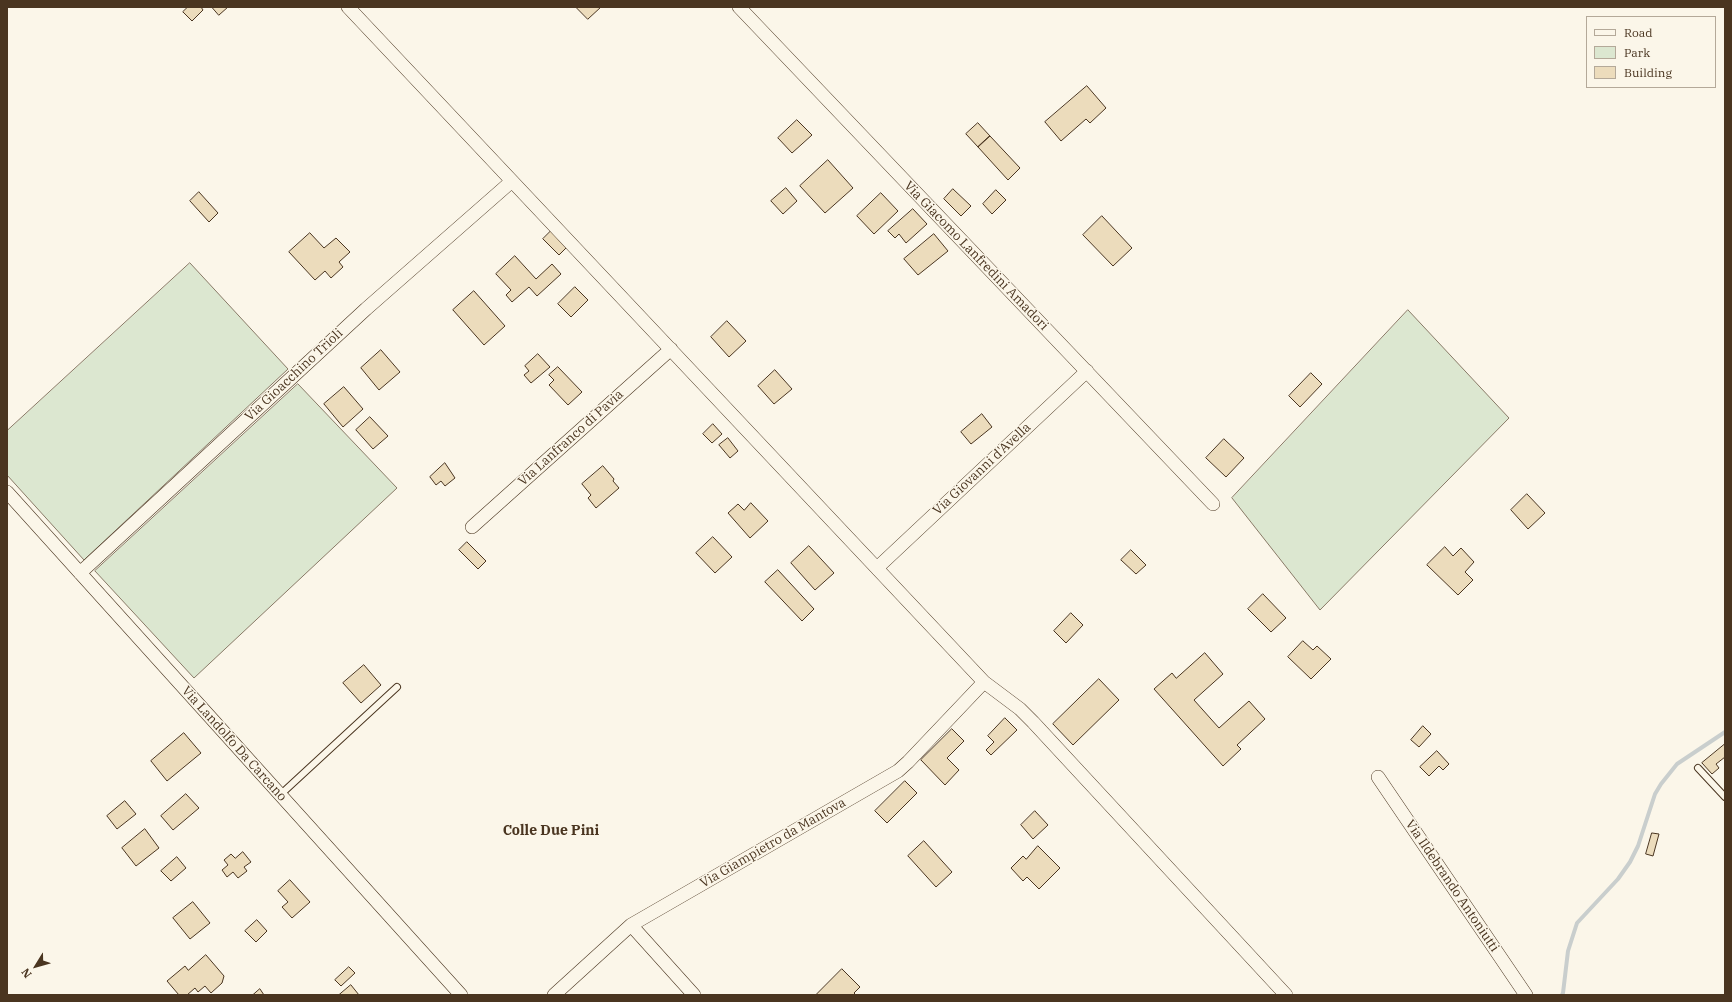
<!DOCTYPE html>
<html>
<head>
<meta charset="utf-8">
<style>
  body { margin:0 }
  #map { position:relative; width:1732px; height:1002px; overflow:hidden; background:#fbf6e9; font-family:"IBM Plex Serif",serif }
  canvas { display:block }
  .frame { position:absolute; inset:0; border:8px solid #4a3520; pointer-events:none }
  .legend { position:absolute; left:1586px; top:16px; width:130px; height:72px; box-sizing:border-box; background:#fbf6e9; border:1px solid #b4a999; margin:0; padding:5px 7px; list-style:none; font-size:12px; color:#4a3520 }
  .legend li { display:flex; align-items:center; gap:8px; height:20px }
  .legend b { width:20px; border:1px solid #b4a999 }
  .north { position:absolute; left:16px; top:946px; width:40px; height:40px; -webkit-text-stroke:3px #fbf6e9; paint-order:stroke; rotate:233deg; font-size:11px; font-weight:700; line-height:16px; text-align:center; color:#4a3520 }
  .north::after { content:''; display:block; margin:auto; width:14px; height:18px; background:#4a3520; clip-path:polygon(50% 0,100% 100%,50% 72%,0 100%) }
</style>
</head>
<body>
<div id="map">
<canvas width="1732" height="1002"></canvas>
<div class="frame"></div>
<ul class="legend">
<li><b style="height:5px;background:#fbf6e9"></b>Road</li>
<li><b style="height:11px;background:#dce7d0"></b>Park</li>
<li><b style="height:11px;background:#ecdcbc"></b>Building</li>
</ul>
<div class="north">N</div>
</div>
<script>
const ctx = document.querySelector('canvas').getContext('2d');
ctx.lineJoin = 'round';
function fill(path, color) {
  ctx.fillStyle = color;
  ctx.fill(path, 'evenodd');
}
function strokePath(path, color, width, dash) {
  ctx.strokeStyle = color;
  ctx.lineWidth = width;
  ctx.lineCap = dash ? 'butt' : 'round';
  ctx.setLineDash(dash || []);
  ctx.stroke(path);
}
function drawText(font, color, halo, rows, align = 'center') {
  ctx.font = font + ' "IBM Plex Serif",serif';
  ctx.lineWidth = 3;
  ctx.setLineDash([]);
  ctx.textBaseline = 'middle';
  ctx.strokeStyle = halo;
  ctx.fillStyle = color;
  for (const [text, x, y, turn = 0] of rows) {
    ctx.save();
    ctx.translate(x, y);
    ctx.rotate((+turn || 0) * Math.PI / 180);
    ctx.textAlign = isNaN(turn) ? turn : align;
    if (halo) ctx.strokeText(text, 0, 0);
    ctx.fillText(text, 0, 0);
    ctx.restore();
  }
}
const green = new Path2D(`
  M 190,263 L 288,369 L 84,560 L 7,475 L 7,431 Z
  M 1408,310 L 1509,418 L 1320,610 L 1232,498 Z
  M 298,384 L 397,488 L 194,678 L 95,571 Z`);
fill(green, '#dce7d0');
strokePath(green, '#887966', 1);
strokePath(new Path2D(`
  M 1562,995 L 1563,993 L 1568,951 L 1577,923 L 1618,879 L 1630,862 L 1638,846 L 1655,794 L 1661,784 L 1677,764 L 1725,732`), '#c9cecd', 4);
const building = new Path2D(`
  M 188,7 L 201,7 L 203,10 L 192,21 L 183,12 Z
  M 212,7 L 228,7 L 219,15 Z
  M 576,7 L 601,7 L 588,19 Z
  M 1087,86 L 1106,108 L 1090,123 L 1086,119 L 1061,141 L 1045,122 Z
  M 797,120 L 812,135 L 792,153 L 778,138 Z
  M 978,123 L 990,136 L 978,147 L 966,134 Z
  M 990,136 L 1020,168 L 1008,180 L 978,147 Z
  M 828,160 L 853,188 L 825,213 L 800,186 Z
  M 786,188 L 797,201 L 783,214 L 771,201 Z
  M 953,189 L 971,206 L 961,216 L 944,199 Z
  M 996,190 L 1006,200 L 992,214 L 983,204 Z
  M 199,192 L 218,213 L 209,222 L 190,201 Z
  M 881,193 L 898,211 L 874,234 L 857,216 Z
  M 913,209 L 927,224 L 906,243 L 899,234 L 895,238 L 888,231 Z
  M 1102,216 L 1132,248 L 1113,266 L 1083,235 Z
  M 551,231 L 567,247 L 559,255 L 543,239 Z
  M 310,233 L 324,248 L 336,238 L 350,252 L 339,262 L 343,267 L 331,278 L 325,271 L 315,280 L 289,252 Z
  M 934,234 L 948,251 L 918,275 L 904,259 Z
  M 515,256 L 536,279 L 552,264 L 561,274 L 537,296 L 529,287 L 512,302 L 506,295 L 511,290 L 496,274 Z
  M 575,287 L 588,300 L 571,317 L 558,304 Z
  M 474,291 L 505,326 L 484,345 L 453,310 Z
  M 727,321 L 746,341 L 729,357 L 711,337 Z
  M 381,350 L 400,372 L 379,390 L 361,368 Z
  M 538,354 L 550,367 L 531,383 L 524,375 L 529,371 L 525,366 Z
  M 558,367 L 582,392 L 568,405 L 549,385 L 554,380 L 549,375 Z
  M 775,370 L 792,389 L 774,404 L 758,386 Z
  M 1311,373 L 1322,384 L 1300,407 L 1289,396 Z
  M 344,387 L 363,409 L 343,427 L 324,404 Z
  M 982,414 L 992,427 L 971,444 L 961,432 Z
  M 370,417 L 388,436 L 373,449 L 356,430 Z
  M 713,424 L 722,434 L 712,443 L 703,434 Z
  M 728,438 L 738,451 L 730,458 L 719,445 Z
  M 1224,439 L 1244,458 L 1226,477 L 1206,458 Z
  M 445,463 L 455,478 L 445,486 L 441,481 L 436,485 L 430,477 Z
  M 603,466 L 614,479 L 613,481 L 619,488 L 596,508 L 588,498 L 591,495 L 582,484 Z
  M 1527,494 L 1545,513 L 1528,529 L 1511,510 Z
  M 751,503 L 768,521 L 750,538 L 728,513 L 738,504 L 744,510 Z
  M 713,537 L 732,557 L 715,573 L 696,553 Z
  M 467,542 L 486,561 L 478,569 L 459,550 Z
  M 809,546 L 834,573 L 815,590 L 791,563 Z
  M 1445,547 L 1453,556 L 1461,548 L 1474,562 L 1465,572 L 1473,580 L 1458,595 L 1427,565 Z
  M 1131,550 L 1146,565 L 1136,574 L 1121,560 Z
  M 778,570 L 814,609 L 802,621 L 765,582 Z
  M 1263,594 L 1286,618 L 1271,632 L 1248,609 Z
  M 1071,613 L 1083,625 L 1066,643 L 1054,631 Z
  M 1303,641 L 1313,650 L 1317,646 L 1331,659 L 1311,679 L 1288,657 Z
  M 1205,653 L 1223,674 L 1194,700 L 1219,728 L 1249,701 L 1265,719 L 1237,745 L 1241,749 L 1223,766 L 1154,689 L 1172,673 L 1176,678 Z
  M 364,665 L 381,685 L 361,703 L 343,683 Z
  M 1099,679 L 1119,700 L 1073,745 L 1053,724 Z
  M 1005,718 L 1017,730 L 991,755 L 986,750 L 994,742 L 988,736 Z
  M 1423,726 L 1431,734 L 1419,747 L 1411,740 Z
  M 952,729 L 964,741 L 947,758 L 959,770 L 945,785 L 921,760 Z
  M 184,733 L 201,753 L 167,781 L 151,761 Z
  M 1725,744 L 1725,757 L 1716,764 L 1719,768 L 1712,774 L 1702,763 Z
  M 1437,751 L 1449,764 L 1443,770 L 1439,766 L 1429,776 L 1420,767 Z
  M 905,781 L 917,793 L 887,823 L 875,811 Z
  M 186,794 L 199,808 L 173,830 L 161,816 Z
  M 125,801 L 136,814 L 117,829 L 107,816 Z
  M 1035,811 L 1048,825 L 1033,839 L 1021,825 Z
  M 145,829 L 159,848 L 136,866 L 122,848 Z
  M 1652,833 L 1659,834 L 1653,856 L 1646,854 Z
  M 924,841 L 952,872 L 936,887 L 908,856 Z
  M 1038,846 L 1060,868 L 1039,889 L 1027,877 L 1023,881 L 1011,868 L 1023,856 L 1026,859 Z
  M 243,852 L 251,862 L 244,867 L 247,871 L 238,878 L 233,872 L 227,877 L 222,870 L 228,865 L 224,860 L 231,854 L 235,858 Z
  M 177,857 L 186,868 L 171,881 L 161,871 Z
  M 290,880 L 310,902 L 292,918 L 282,907 L 288,902 L 278,891 Z
  M 193,902 L 210,923 L 190,939 L 173,918 Z
  M 257,920 L 267,931 L 256,942 L 245,931 Z
  M 206,955 L 224,976 L 222,983 L 211,993 L 205,986 L 198,992 L 195,988 L 187,995 L 179,995 L 167,981 L 185,966 L 188,970 Z
  M 349,967 L 355,973 L 341,986 L 335,980 Z
  M 842,969 L 860,987 L 854,993 L 856,995 L 816,995 Z
  M 351,985 L 359,995 L 339,995 Z
  M 260,989 L 264,995 L 253,995 Z`);
fill(building, '#ecdcbc');
strokePath(building, '#4a3520', 1);
const lane = new Path2D(`
  M 1698,768 L 1725,797
  M 280,795 L 397,687`);
const street = new Path2D(`
  M 348,7 L 984,682 L 1020,709 L 1033,722 L 1286,995
  M 739,7 L 1213,504
  M 7,492 L 461,995
  M 472,527 L 671,349
  M 877,568 L 1087,371
  M 80,573 L 366,309 L 512,181
  M 1378,777 L 1526,995
  M 631,925 L 694,995
  M 554,995 L 631,925 L 898,771 L 908,762 L 984,682`);
strokePath(lane, '#4a3520', 8);
strokePath(street, '#4a3520', 14);
strokePath(lane, '#fbf6e9', 6);
strokePath(street, '#fbf6e9', 13);
drawText('13px', '#4a3520', '#fbf6e9', [
  ["Via Giacomo Lanfredini Amadori",976,256,46],
  ["Via Gioacchino Trioli",294,375,-43],
  ["Via Lanfranco di Pavia",571,438,-42],
  ["Via Giovanni d'Avella",982,469,-43],
  ["Via Landolfo Da Carcano",234,744,48],
  ["Via Giampietro da Mantova",773,843,-30],
  ["Via Ildebrando Antoniutti",1452,886,56]
]);
drawText('bold 14px', '#4a3520', '#fbf6e9', [
  ["Colle Due Pini",551,831]
]);
</script>
</body>
</html>
